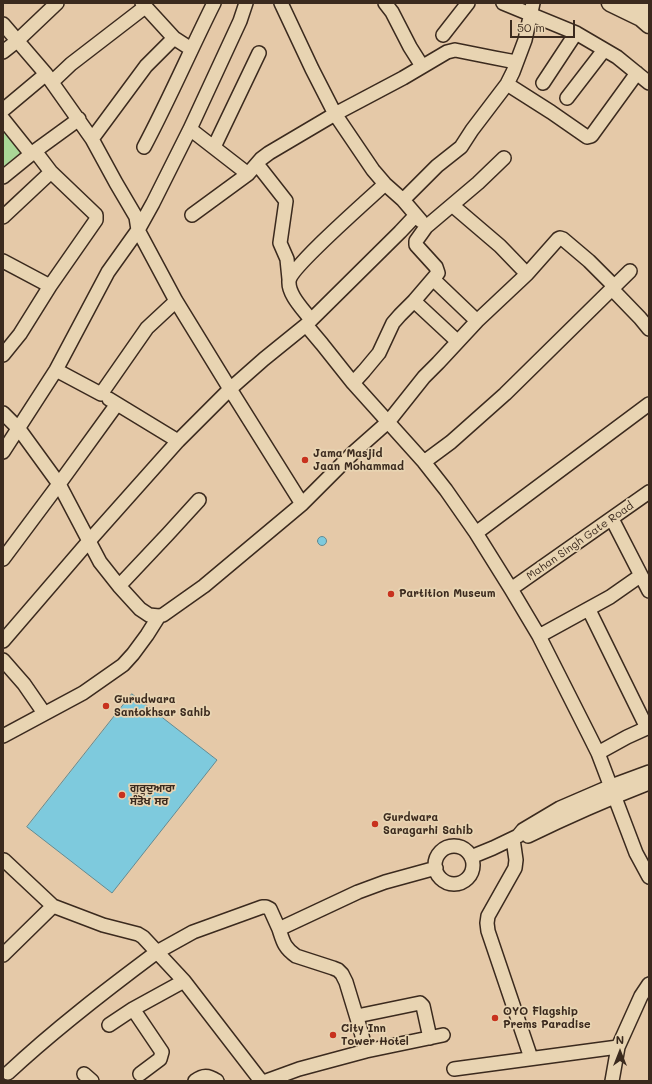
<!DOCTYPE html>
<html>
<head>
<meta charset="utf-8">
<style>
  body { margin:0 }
  #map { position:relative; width:652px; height:1084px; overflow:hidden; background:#e5c9a8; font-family:Mali,sans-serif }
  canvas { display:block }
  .frame { position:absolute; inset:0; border:4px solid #3b2a1e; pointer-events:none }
  .north { position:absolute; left:600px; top:1032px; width:40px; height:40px; -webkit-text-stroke:3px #e8d4b2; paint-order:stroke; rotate:0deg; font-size:11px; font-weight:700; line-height:16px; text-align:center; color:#3b2a1e }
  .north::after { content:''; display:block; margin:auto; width:14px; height:18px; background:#3b2a1e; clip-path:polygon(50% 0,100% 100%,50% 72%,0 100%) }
  .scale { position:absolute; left:510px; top:20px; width:65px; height:18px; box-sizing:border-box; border:2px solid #3b2a1e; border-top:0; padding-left:5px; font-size:12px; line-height:14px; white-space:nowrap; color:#3b2a1e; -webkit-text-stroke:3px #e8d4b2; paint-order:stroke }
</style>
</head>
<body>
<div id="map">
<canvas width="652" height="1084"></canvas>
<div class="frame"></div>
<div class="north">N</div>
<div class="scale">50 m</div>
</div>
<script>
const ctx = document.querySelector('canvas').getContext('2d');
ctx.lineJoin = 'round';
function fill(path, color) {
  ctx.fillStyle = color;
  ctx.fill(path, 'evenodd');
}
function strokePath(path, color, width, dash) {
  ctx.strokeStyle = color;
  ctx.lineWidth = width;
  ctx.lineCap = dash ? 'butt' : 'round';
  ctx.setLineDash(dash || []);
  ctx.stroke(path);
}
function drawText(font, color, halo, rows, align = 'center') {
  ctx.font = font + ' Mali,"Noto Sans Gurmukhi",sans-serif';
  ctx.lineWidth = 3.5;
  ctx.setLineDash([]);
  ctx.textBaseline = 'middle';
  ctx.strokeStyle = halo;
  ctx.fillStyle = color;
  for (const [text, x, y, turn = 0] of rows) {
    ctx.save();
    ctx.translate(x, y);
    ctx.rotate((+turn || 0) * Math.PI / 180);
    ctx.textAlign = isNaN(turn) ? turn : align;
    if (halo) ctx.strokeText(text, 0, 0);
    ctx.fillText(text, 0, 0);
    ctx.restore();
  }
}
fill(new Path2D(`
  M 3,124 L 28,154 L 3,175 Z`), '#aad796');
const water = new Path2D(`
  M317.5 541a4.5 4.5 0 1 1 9 0a4.5 4.5 0 1 1-9 0Z
  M 132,694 L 217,760 L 112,893 L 27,827 Z`);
fill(water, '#7ecadd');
strokePath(water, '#638a91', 1);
const minor = new Path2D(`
  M 142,3 L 174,38 L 191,49
  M 281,3 L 312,69 L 335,114 L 373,170 L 385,184 L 403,200 L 421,221
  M 385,3 L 392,12 L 410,47 L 422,66
  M 503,3 L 576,33 L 617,57 L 649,83
  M 3,24 L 46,74 L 92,139 L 116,183 L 136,217 L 138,230 L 176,301 L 230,389 L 302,504
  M 443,35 L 468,3
  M 3,52 L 17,41 L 57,3
  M 52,82 L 71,64 L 145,7
  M 543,83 L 576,33
  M 507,84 L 551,112 L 587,137 L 591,136 L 592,135 L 637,73
  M 567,98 L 604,50
  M 3,110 L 46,74
  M 3,119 L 31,154
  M 190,129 L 248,174
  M 92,139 L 146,66 L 174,38
  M 144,147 C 169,100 190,51 214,3
  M 214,147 L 259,53
  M 257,164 L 286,201 L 280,243 L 287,259 L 289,279
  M 3,177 L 35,151
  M 403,200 L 437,166 L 461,147 L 472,130 L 507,84 L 513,72 L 525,40 L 533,3
  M 452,205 L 500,246 L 527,274
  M 192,215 L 248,174 L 261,159 L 269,153 L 335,114 L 403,78 L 447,52 L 455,50 L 495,58 L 516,62
  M 3,217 L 51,172 L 35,151 L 79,119
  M 3,261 L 50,286 L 96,220 L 96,215 L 51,172
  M 433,279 L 477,321
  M 612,289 L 640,318 L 649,329
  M 414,301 L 457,341
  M 311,320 C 304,310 288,295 289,281 C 291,267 370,198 385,184
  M 306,325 L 322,344 L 353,383 L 424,462 L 446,490 L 476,533 L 511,589 L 539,636 L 588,733 L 598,753 L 636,853 L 649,877
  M 3,355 L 20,334 L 50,286
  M 56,370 L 101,394 L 147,328 L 176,301
  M 353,383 L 364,371 L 379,353 L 393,323 L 400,315 L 414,301 L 438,273 L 436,267 L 416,245 L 416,241 L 426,227 L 478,183 L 504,158
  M 109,399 L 178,441
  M 3,413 L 19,429 L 59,484 L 100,562 L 119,586 L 140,609 L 149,615 L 159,616 L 163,615 L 204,586 L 302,504 L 354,452 L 389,421 L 424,377 L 438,363 L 477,321 L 527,274 L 558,239 L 560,238 L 563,239 L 589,261 L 614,286
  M 3,452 L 56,370 L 108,272 L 138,230 L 153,203 L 190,129 L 240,21 L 246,3
  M 424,462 L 451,442 L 505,394 L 630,271
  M 612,519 L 649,591
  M 476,533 L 649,404
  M 3,559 L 59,484 L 117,404
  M 119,586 L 168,534 L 199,500
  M 511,589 L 649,492
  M 589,610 L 647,728
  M 539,636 L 610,597 L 640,576
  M 3,641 L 89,541 L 178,441 L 230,389 L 264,359 L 306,325 L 400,232 L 416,215
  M 3,660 L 24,684 L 44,713
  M 3,736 L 83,693 L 123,665 L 133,654 L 147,635 L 159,616
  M 598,753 L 627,737 L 649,727
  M 528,836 C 567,817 608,799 649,783
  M 513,839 L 516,860 L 515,868 L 488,916 L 487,923 L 488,931 L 531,1058
  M435 865a19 19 0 1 1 38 0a19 19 0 1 1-38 0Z
  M 471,857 L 493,848 L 518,836 L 523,830 L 560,808 L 611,786 L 649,772
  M 4,860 L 53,906 L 103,925 L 138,934 L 143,937 L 157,952 C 106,990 55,1029 8,1073
  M 279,929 C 283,941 284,948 296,956 L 333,968 L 338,970 L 342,974 L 346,982 L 360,1028 L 366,1051
  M 3,955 L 53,906
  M 133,1009 L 162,1052 L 160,1059 L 140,1074
  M 357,1016 L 420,1003 L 423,1006 L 430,1038
  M 109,1025 L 133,1009 L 184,981
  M 454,1069 L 618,1047
  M 84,1074 L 92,1081
  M 195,1081 C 203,1075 208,1075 217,1081
  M 261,1081 L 184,981 L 157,952 L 193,932 L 262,907 L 266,907 L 270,909 L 279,929 L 358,892 L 385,882 L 436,868
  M 266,1081 L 299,1069 L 366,1051 L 443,1035
  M 612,1081 L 618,1047 L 641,996 L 649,984`);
const major = new Path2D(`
  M 610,3 L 641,18 L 649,25
  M 637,3 L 649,10`);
strokePath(minor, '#3b2a1e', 16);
strokePath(major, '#3b2a1e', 19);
strokePath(minor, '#e8d4b2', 13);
strokePath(major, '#e8d4b2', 16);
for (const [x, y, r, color] of [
  [305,460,4,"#c8321e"],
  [391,594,4,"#c8321e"],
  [106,706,4,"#c8321e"],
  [122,795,4,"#c8321e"],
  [375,824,4,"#c8321e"],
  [495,1018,4,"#c8321e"],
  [333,1035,4,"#c8321e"]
]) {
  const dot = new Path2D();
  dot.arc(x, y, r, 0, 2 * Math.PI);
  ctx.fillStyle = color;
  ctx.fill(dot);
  strokePath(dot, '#e8d4b2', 1.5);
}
drawText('bold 11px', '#3b2a1e', '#e8d4b2', [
  ["Jama Masjid",313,454],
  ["Jaan Mohammad",313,467],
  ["Partition Museum",399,594],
  ["Gurudwara",114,700],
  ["Santokhsar Sahib",114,713],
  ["ਗੁਰੂਦੁਆਰਾ",130,789],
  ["ਸੰਤੋਖ ਸਰ",130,802],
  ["Gurdwara",383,818],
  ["Saragarhi Sahib",383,831],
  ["OYO Flagship",503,1012],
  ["Prems Paradise",503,1025],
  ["City Inn",341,1029],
  ["Tower Hotel",341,1042]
], 'left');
drawText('11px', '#3b2a1e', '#e8d4b2', [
  ["Mahan Singh Gate Road",580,541,-35]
]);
</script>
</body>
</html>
